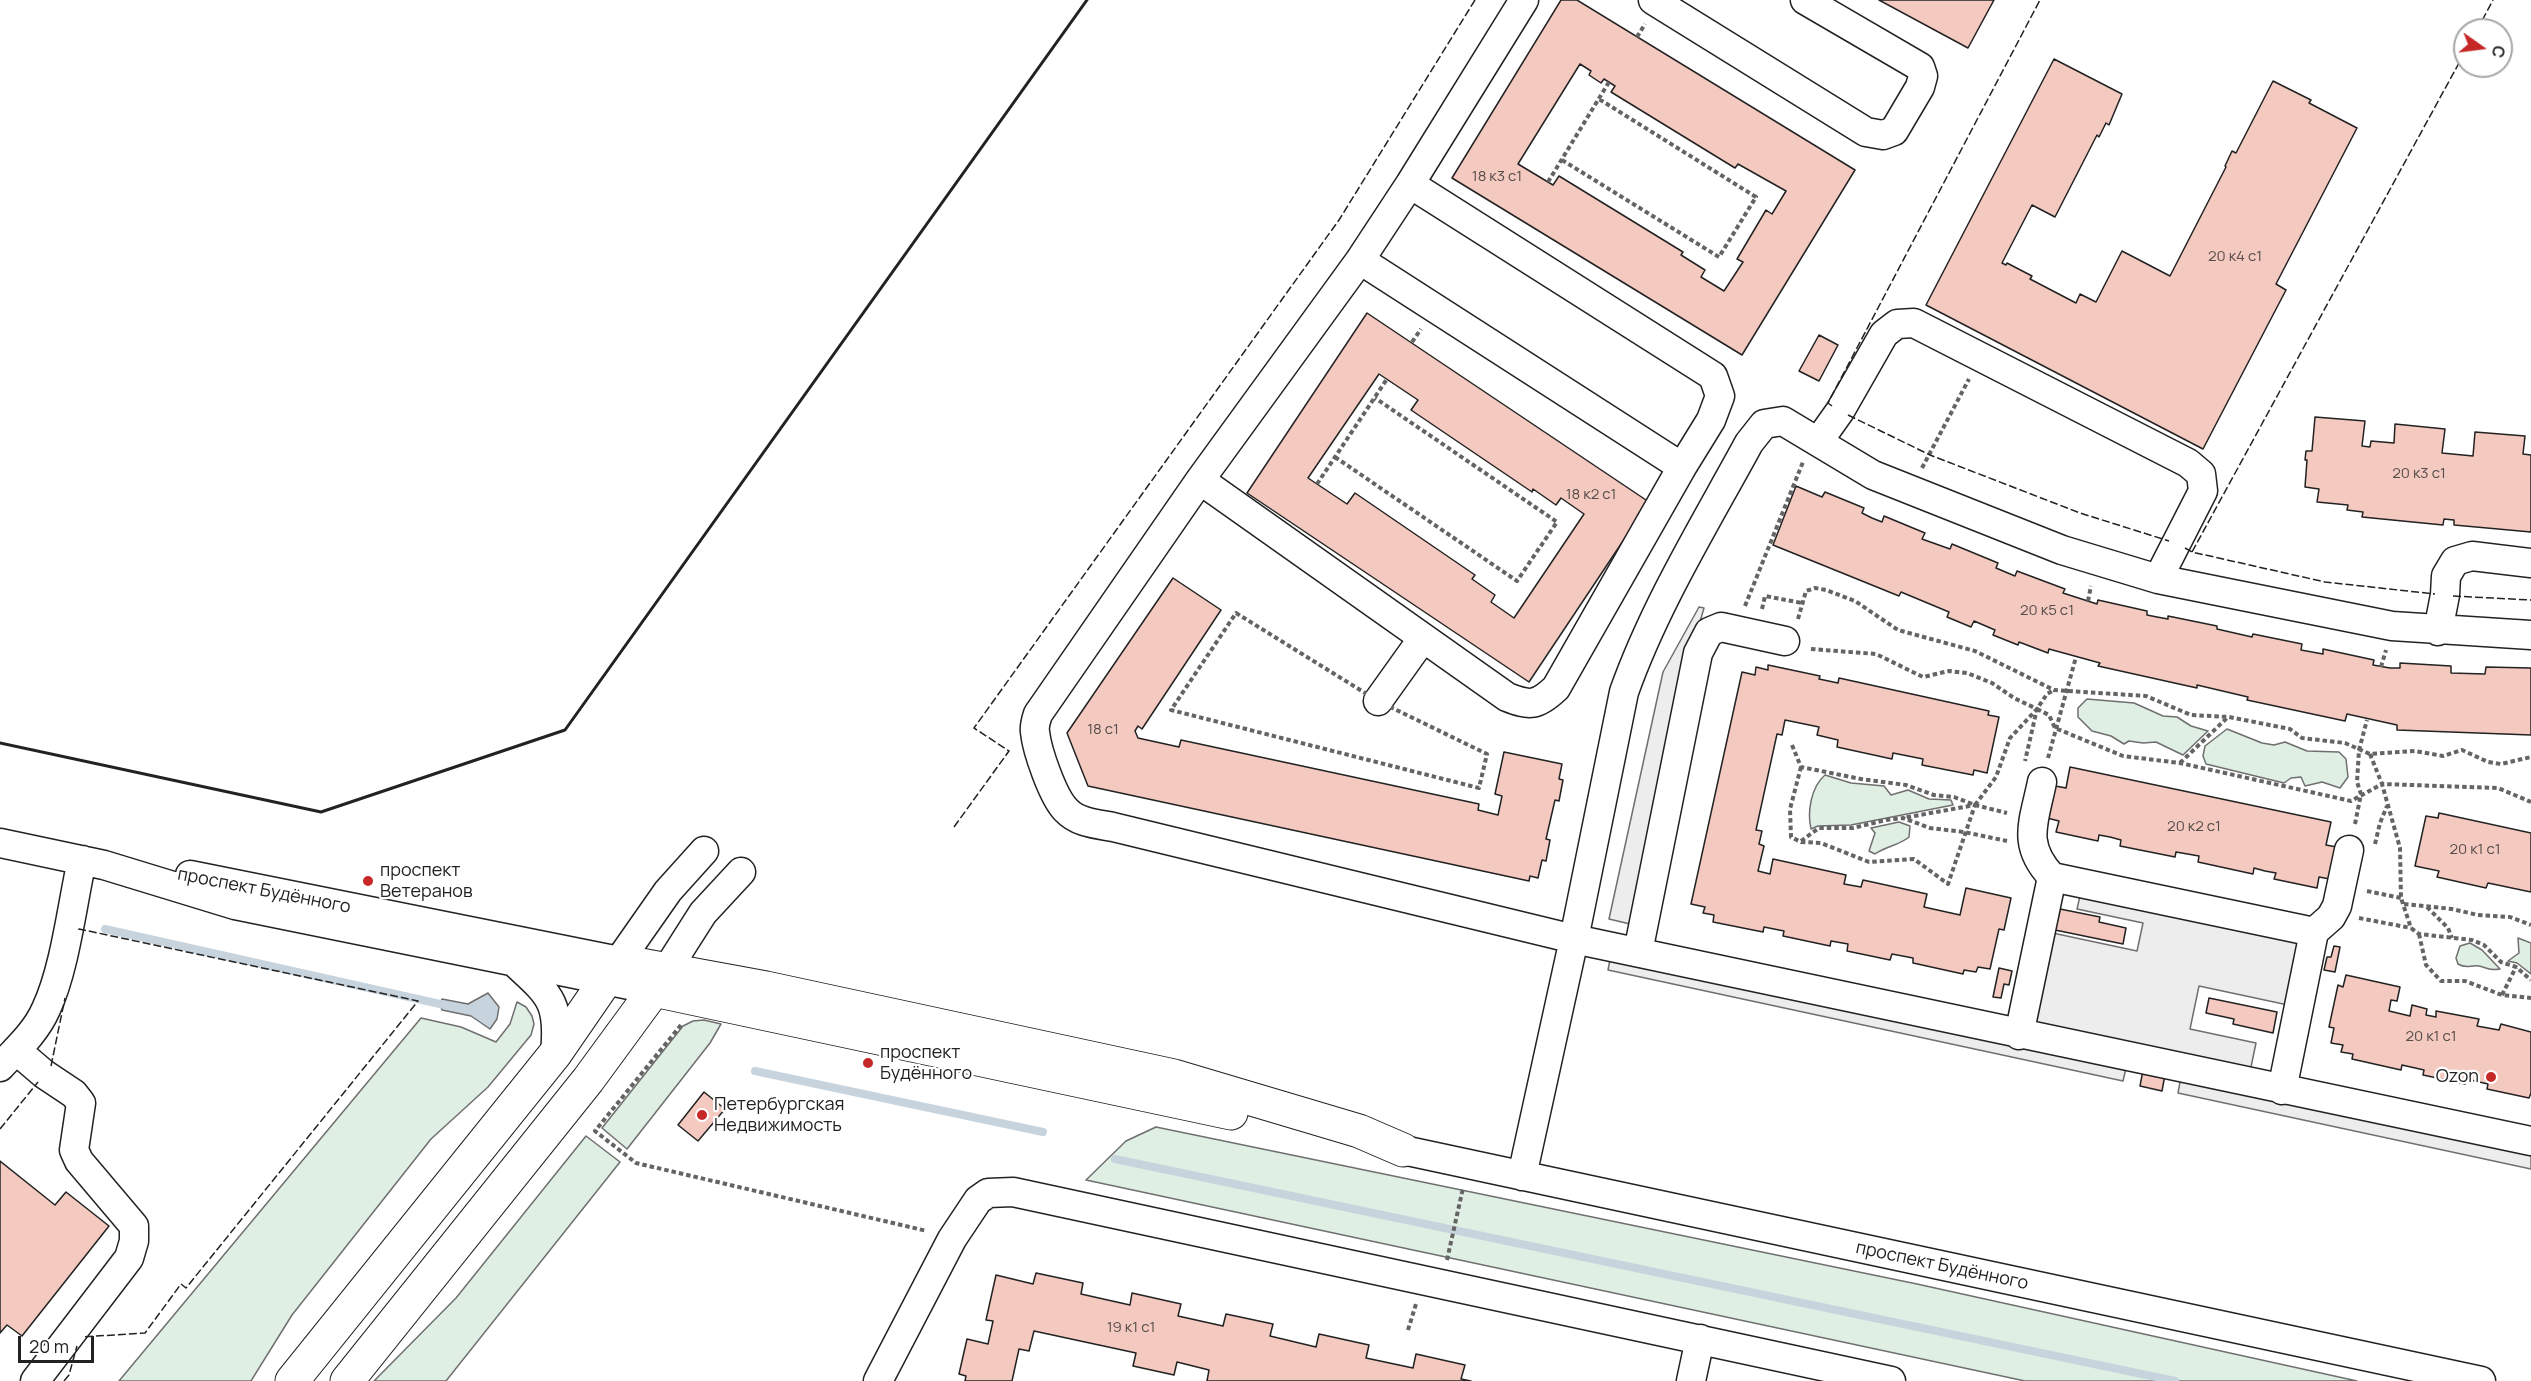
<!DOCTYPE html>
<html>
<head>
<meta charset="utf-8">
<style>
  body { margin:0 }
  #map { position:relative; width:2531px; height:1381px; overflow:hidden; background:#fff; font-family:Manrope,sans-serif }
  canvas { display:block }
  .north { position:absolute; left:2453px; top:18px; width:60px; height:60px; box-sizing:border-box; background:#fff; border:2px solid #a7a7a7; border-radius:50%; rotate:104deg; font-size:16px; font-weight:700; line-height:24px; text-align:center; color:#222 }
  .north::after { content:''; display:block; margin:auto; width:21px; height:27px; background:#c62828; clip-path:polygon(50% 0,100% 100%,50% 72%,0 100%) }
  .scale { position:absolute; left:18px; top:1336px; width:76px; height:27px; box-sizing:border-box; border:3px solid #222; border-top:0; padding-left:8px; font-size:18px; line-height:21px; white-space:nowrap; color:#222; -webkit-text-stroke:4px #fff; paint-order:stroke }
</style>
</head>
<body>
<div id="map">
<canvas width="2531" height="1381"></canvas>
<div class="north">С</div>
<div class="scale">20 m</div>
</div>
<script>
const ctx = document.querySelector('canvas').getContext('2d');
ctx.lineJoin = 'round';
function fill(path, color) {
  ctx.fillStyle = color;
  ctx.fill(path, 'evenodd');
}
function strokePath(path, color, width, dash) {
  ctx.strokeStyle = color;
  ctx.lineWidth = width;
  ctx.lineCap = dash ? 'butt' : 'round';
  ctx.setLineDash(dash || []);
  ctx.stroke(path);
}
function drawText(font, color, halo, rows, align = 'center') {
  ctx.font = font + ' Manrope,sans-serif';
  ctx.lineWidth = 4.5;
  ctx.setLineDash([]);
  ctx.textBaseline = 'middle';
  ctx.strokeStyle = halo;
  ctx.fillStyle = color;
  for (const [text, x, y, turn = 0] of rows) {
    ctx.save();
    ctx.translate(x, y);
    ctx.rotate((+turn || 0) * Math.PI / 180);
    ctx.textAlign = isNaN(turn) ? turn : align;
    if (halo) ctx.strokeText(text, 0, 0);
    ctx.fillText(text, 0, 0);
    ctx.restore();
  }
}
const green = new Path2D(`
  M 2087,699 L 2134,703 L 2163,716 L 2177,717 L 2191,726 L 2208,731 L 2183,755 L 2156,742 L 2143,743 L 2129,741 L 2124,744 L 2111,736 L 2092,731 L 2078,717 L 2078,708 Z
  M 2227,729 L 2262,743 L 2274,745 L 2285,742 L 2307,751 L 2339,752 L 2346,759 L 2348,777 L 2340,788 L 2322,782 L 2305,786 L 2301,777 L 2291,778 L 2284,783 L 2206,764 L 2203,756 L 2205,746 Z
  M 1825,775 L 1851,783 L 1884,786 L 1891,795 L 1908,790 L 1929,799 L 1951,800 L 1953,805 L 1851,825 L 1818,826 L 1811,829 C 1807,812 1811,787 1825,775 Z
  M 1899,822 L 1910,826 L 1909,837 C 1898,846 1886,846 1875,854 L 1869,851 L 1875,833 L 1871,828 Z
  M 2518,938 L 2531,943 L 2531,974 L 2517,963 L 2508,961 L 2519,953 Z
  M 2470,943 L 2482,950 L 2500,969 C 2490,971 2488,968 2479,966 C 2470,965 2466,969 2458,964 L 2456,958 L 2460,946 Z
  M 517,1002 L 526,1007 L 532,1016 L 534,1024 L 531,1035 L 488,1087 L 431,1139 L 292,1315 L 251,1381 L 119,1381 L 421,1018 L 461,1027 L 496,1042 L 510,1024 Z
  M 704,1020 L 721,1024 L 710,1043 L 627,1149 L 602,1128 L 683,1026 L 693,1021 Z
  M 1156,1127 L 1917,1284 L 2357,1381 L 2025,1381 L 1086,1180 L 1126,1141 Z
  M 586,1136 L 620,1162 L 446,1381 L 374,1381 L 456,1298 Z`);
fill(green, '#e0efe3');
strokePath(green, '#6f6f6f', 1.5);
const parking = new Path2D(`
  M 1699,607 L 1704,608 L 1684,677 L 1630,924 L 1609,919 L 1663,672 Z
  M 2082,887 L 2303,934 L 2288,1005 L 2199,986 L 2190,1029 L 2256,1043 L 2247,1086 L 2531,1147 L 2531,1169 L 2178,1093 L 2183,1066 L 2129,1055 L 2123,1081 L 1608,970 L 1612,949 L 2025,1038 L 2048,932 L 2137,951 L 2143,923 L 2077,909 Z`);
fill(parking, '#ededed');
strokePath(parking, '#6f6f6f', 1.5);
const water = new Path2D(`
  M 488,993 L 499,1007 L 497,1019 L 490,1029 L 471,1016 L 442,1010 L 440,1004 L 442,999 L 468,1004 Z`);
fill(water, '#c7d3dd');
strokePath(water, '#6f6f6f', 1.5);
strokePath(new Path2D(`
  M 105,929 L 449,1006
  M 755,1071 L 1043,1132
  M 1115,1159 L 2175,1381`), '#c7d3dd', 8);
const building = new Path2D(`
  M 1561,0 L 1577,0 L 1855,170 L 1742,355 L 1452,178 ZM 1580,64 L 1591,71 L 1589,75 L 1601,83 L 1604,79 L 1615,86 L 1611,92 L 1735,168 L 1738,164 L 1786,191 L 1772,214 L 1766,210 L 1737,259 L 1743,262 L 1724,291 L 1701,277 L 1705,270 L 1681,255 L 1683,252 L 1559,176 L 1553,185 L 1518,164 Z
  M 1879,0 L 1994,0 L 1968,48 Z
  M 2054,59 L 2122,94 L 2109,125 L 2106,123 L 2099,137 L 2097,135 L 2055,217 L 2032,205 L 2002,263 L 2006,265 L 2007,263 L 2032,276 L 2030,279 L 2076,303 L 2080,294 L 2096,302 L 2122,251 L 2170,276 L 2226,167 L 2225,166 L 2232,151 L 2236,153 L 2273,81 L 2311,100 L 2309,103 L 2357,128 L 2276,284 L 2286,290 L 2203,449 L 1926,305 Z
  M 1367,313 L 1649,502 L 1529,682 L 1247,493 ZM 1379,374 L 1418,400 L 1411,410 L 1532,492 L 1533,489 L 1556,505 L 1561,498 L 1584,514 L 1514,618 L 1491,602 L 1495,595 L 1472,579 L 1475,575 L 1355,493 L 1347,504 L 1308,478 Z
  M 1819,335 L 1838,345 L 1819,381 L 1799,371 Z
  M 2315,417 L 2365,421 L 2362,446 L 2370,447 L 2371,441 L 2394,443 L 2395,424 L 2445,429 L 2442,453 L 2473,456 L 2475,432 L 2525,436 L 2523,454 L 2531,455 L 2531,532 L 2454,525 L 2454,520 L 2444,519 L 2443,525 L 2362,517 L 2363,512 L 2347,510 L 2348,505 L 2317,502 L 2319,489 L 2305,487 L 2307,460 L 2305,460 L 2306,451 L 2312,451 Z
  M 1796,486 L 1822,497 L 1825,492 L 1864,508 L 1862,513 L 1872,518 L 1882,522 L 1884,516 L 1925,533 L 1922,539 L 1950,549 L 1952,544 L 1998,563 L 1996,568 L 2015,576 L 2017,571 L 2065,589 L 2063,593 L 2097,604 L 2098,600 L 2147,611 L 2147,615 L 2157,617 L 2168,619 L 2168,616 L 2217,626 L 2217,629 L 2252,637 L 2253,634 L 2302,644 L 2301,650 L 2323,654 L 2323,649 L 2374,660 L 2373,665 L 2390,668 L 2400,668 L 2400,663 L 2451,666 L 2451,673 L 2485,674 L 2486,667 L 2531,668 L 2531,735 L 2397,730 L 2397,725 L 2347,714 L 2345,721 L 2247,700 L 2248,697 L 2197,685 L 2197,688 L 2098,666 L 2100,663 L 2049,649 L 2048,653 L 2019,642 L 2018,645 L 1993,635 L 1995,630 L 1974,621 L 1971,627 L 1947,617 L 1949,612 L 1901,592 L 1899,596 L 1773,545 Z
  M 1173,578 L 1221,610 L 1142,729 L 1138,726 L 1135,731 L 1138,738 L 1179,747 L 1181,740 L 1479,804 L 1478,810 L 1498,815 L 1502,796 L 1495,794 L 1504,752 L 1562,764 L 1559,779 L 1563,780 L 1559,801 L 1555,800 L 1546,839 L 1550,840 L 1546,861 L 1542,860 L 1538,878 L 1530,876 L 1529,881 L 1088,786 L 1067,733 Z
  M 1768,665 L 1820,676 L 1819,679 L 1838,683 L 1839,678 L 1989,711 L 1988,715 L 1999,717 L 1987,773 L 1974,770 L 1973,775 L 1922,765 L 1923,759 L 1893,753 L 1892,759 L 1837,747 L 1838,740 L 1817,735 L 1819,727 L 1785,720 L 1782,735 L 1777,734 L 1756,830 L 1762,831 L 1759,844 L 1764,846 L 1758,871 L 1770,874 L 1773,859 L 1846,875 L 1844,884 L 1861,887 L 1863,880 L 1927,894 L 1924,907 L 1960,915 L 1966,888 L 2011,898 L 2004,930 L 1999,929 L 1990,969 L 1978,967 L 1976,972 L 1964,970 L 1963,974 L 1913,963 L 1913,958 L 1892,954 L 1890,960 L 1847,951 L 1848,944 L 1831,941 L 1830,946 L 1783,936 L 1784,931 L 1764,927 L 1763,932 L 1713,922 L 1714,915 L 1703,913 L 1705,907 L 1691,904 L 1742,672 L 1755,675 L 1756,667 L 1768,670 Z
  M 2070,767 L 2331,822 L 2326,845 L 2342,848 L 2335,880 L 2319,877 L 2317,888 L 2274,879 L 2276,873 L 2265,871 L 2254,868 L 2253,874 L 2198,862 L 2199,856 L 2176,852 L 2175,857 L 2120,846 L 2121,840 L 2110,837 L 2099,835 L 2098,841 L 2056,832 L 2059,821 L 2043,817 L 2050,785 L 2066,788 Z
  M 2439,813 L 2531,833 L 2531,892 L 2488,883 L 2486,888 L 2437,877 L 2439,871 L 2415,866 L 2426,816 L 2438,818 Z
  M 2060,909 L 2100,917 L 2099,922 L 2126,928 L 2123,944 L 2055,930 Z
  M 2334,946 L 2340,947 L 2335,972 L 2324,970 L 2327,957 L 2331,957 Z
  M 1999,968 L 2012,971 L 2009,985 L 2004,984 L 2001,998 L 1993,997 Z
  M 2346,975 L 2400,987 L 2397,1001 L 2391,1000 L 2389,1011 L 2410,1016 L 2412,1005 L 2427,1009 L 2426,1015 L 2436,1017 L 2436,1011 L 2479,1019 L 2477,1026 L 2499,1030 L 2501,1024 L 2531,1032 L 2531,1093 L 2529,1098 L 2487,1089 L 2488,1084 L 2466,1079 L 2465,1084 L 2423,1075 L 2424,1070 L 2402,1065 L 2401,1070 L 2352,1059 L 2353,1054 L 2341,1052 L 2343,1045 L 2331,1043 L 2334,1028 L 2329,1027 L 2338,985 L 2343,987 Z
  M 2209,998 L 2277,1012 L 2273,1033 L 2233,1024 L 2234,1019 L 2206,1013 Z
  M 2144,1065 L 2166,1069 L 2162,1091 L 2140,1086 Z
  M 704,1092 L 725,1109 L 698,1141 L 678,1125 Z
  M 0,1161 L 55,1205 L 66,1192 L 109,1226 L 22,1336 L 7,1325 L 0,1333 Z
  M 1036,1273 L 1083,1283 L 1081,1294 L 1130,1305 L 1132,1293 L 1181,1304 L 1178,1316 L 1223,1326 L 1226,1314 L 1273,1324 L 1270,1336 L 1316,1347 L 1319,1334 L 1369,1345 L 1366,1358 L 1413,1368 L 1416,1354 L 1465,1365 L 1461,1379 L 1471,1381 L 1207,1381 L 1209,1370 L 1177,1362 L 1174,1375 L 1133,1366 L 1136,1353 L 1034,1331 L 1029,1351 L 1019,1349 L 1012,1381 L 965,1381 L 966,1376 L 959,1374 L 967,1339 L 988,1344 L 993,1321 L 986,1320 L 996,1275 L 1033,1284 Z`);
fill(building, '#f3c9c0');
strokePath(building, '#222', 1.5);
const minor = new Path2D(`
  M 1524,0 L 1410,184 L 1360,260 L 1200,480 L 1038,714 C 1036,720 1034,726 1035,732 C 1037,751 1053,797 1066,810 C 1078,823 1097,824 1113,827 L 1574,939 L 2531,1141
  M 1653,0 L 1866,132 L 1883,135 L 1894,131 L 1920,87 L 1923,76 L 1920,67 L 1805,0
  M 1410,184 L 1713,376 L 1720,396 L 1711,420 L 1682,467
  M 1818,442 L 1840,411 L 1884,334 L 1897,324 L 1914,323 L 2188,463 L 2201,474 L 2203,491 L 2158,579
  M 1200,480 L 1507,697 C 1530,706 1537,706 1556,688 L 1682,467 L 1360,260
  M 2438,631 L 2445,595 L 2446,576 L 2455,561 L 2472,556 L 2531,563
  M 1378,701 L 1423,638
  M 2042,782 C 2034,822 2021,844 2052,877
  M 0,843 L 104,865 L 235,905 L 654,990 L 703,913 L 741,872
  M 190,875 L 619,961 L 668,891 L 704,851
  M 2314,932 L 2331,917 L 2337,906 L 2349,850
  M 1638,952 L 1698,653 L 1709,632 L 1721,627 L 1785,641
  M 514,962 C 551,996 560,1002 555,1054
  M 2019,1035 L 2052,877 L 2314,932 L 2282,1090
  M 16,1050 L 44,1074 L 74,1094 L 81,1103 L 74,1150 L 79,1161 L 134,1226 L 134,1241 L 129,1258 L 35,1381
  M 0,1067 C 17,1049 36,1032 46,1009 C 65,969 72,905 82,860
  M 1403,1150 L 2481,1381
  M 1522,1176 L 1574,939 L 1624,692 C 1655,605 1705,524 1749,443 L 1764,424 L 1783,421 L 1873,475 L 2062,550 L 2158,579 L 2392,626 L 2531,635
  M 878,1381 L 952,1239 L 978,1200 L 988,1193 L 1013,1192 L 1891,1381
  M 1691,1381 L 1700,1339`);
const major = new Path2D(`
  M 292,1381 L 555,1054 L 619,961 L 766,988 L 1174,1076 L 1359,1131 L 1403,1150
  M 347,1381 L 588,1080 L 654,990 L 1231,1113`);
strokePath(minor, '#222', 31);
strokePath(major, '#222', 35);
strokePath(new Path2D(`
  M 1637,37 L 1645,24
  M 1562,160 L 1719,257 L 1756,197 L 1599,99
  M 1548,182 L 1609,82
  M 1412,342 L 1421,329
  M 1335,457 L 1517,581 L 1557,522 L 1375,398
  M 1922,468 L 1969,379
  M 1317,484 L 1387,379
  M 2088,601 L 2091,586
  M 1745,606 L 1803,462
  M 1762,609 L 1765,596 L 1802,603
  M 1236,613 L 1378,701 L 1487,754 L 1479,788 L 1171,710 Z
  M 1798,619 L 1806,591 L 1815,588 L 1826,590 L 1855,601 L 1898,630 L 1975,651 L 2054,690 L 2146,696 L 2191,715 L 2229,717 L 2290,729 L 2302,738 L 2345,743 L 2370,754 L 2415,751 L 2443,756 L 2462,750 L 2488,762 L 2501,764 L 2531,757
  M 1811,649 L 1876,654 L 1923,677 L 1949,671 L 1967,673 L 1992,683 L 2014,698 L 2037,709 L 2025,761
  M 2381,667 L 2386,650
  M 2037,709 L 2049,715 L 2055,728 L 2123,756 L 2180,763 L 2351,801 L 2382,784 L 2400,848 L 2401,898 L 2411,928 L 2419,934 L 2472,940 L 2484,945 L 2501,962 L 2516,967 L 2531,980
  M 1792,745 L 1801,767 L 1861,779 L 1906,785 L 1934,795 L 1954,797 L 1975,805 L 2007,813
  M 2370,754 L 2382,784 L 2498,788 L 2531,802
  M 2048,758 L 2076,657
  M 2180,763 L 2228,717
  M 1801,767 L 1790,809 L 1791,837 L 1801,842 L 1821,843 L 1869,862 L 1914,859 L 1948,884 L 1975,805 L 1903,818
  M 1975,805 L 1996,777 L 2010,738 L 2037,709 L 2047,694 L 2054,690
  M 2355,824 L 2361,794 L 2357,782 L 2359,750 L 2367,720
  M 1801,841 L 1819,828 L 1853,828 L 1886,820 L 1903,818 L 1930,828 L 1964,832 L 2007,841
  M 2375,844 L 2380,823 L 2387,806
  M 2367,891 L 2401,898
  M 2404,904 L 2452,909 L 2478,915 L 2510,917 L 2531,925
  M 2427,907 L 2448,928 L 2452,938
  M 2359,918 L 2411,928
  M 2419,934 L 2426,965 L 2441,981 L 2465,981 L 2502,995 L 2531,998
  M 2502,995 L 2516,967
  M 681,1025 L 595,1131 L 636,1163 L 927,1231
  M 1447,1260 L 1463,1188
  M 1408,1330 L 1416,1304`), '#646464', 4, [4.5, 3]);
strokePath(minor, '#fff', 28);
strokePath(major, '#fff', 33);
strokePath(new Path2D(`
  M 2477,30 L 2493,0
  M 1832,406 L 1828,403 L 2040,0
  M 1848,415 L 1930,455 L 2080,513 L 2169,541
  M 2185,548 L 2192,552 L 2325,582 L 2435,594
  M 2192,552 L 2465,52
  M 2453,596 L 2531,600
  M 954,827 L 1009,751 L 974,728 L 1339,220 L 1475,0
  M 79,930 L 79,929 L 418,1001 L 186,1288 L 181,1284 L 145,1333 L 82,1337
  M 51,1066 L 65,998
  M 0,1129 L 38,1082
  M 64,1381 L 69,1375 L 77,1346`), '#222', 1.5, [8, 3]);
strokePath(new Path2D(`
  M 0,743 L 321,812 L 565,730 L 1087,0`), '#222', 3);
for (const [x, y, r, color] of [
  [368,881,6,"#c62828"],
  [868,1063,6,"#c62828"],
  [2491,1077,6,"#c62828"],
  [702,1115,6,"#c62828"]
]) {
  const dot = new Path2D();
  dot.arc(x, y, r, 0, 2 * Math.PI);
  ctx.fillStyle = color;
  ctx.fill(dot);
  strokePath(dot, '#fff', 2);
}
drawText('15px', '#564c4a', null, [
  ["18 к3 с1",1497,177],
  ["20 к4 с1",2235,257],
  ["20 к3 с1",2419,474],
  ["18 к2 с1",1591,495],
  ["20 к5 с1",2047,611],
  ["18 с1",1103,730],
  ["20 к2 с1",2194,827],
  ["20 к1 с1",2475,850],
  ["20 к1 с1",2431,1037],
  ["19 к1 с1",1131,1328]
]);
drawText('18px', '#222', '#fff', [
  ["проспект",380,871],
  ["Ветеранов",380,892],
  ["проспект",880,1053],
  ["Будённого",880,1074],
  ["Ozon",2479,1077,"right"],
  ["Петербургская",714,1105],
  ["Недвижимость",714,1126]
], 'left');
drawText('18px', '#222', '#fff', [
  ["проспект Будённого",264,891,11],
  ["проспект Будённого",1942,1266,12]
]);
</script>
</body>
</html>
